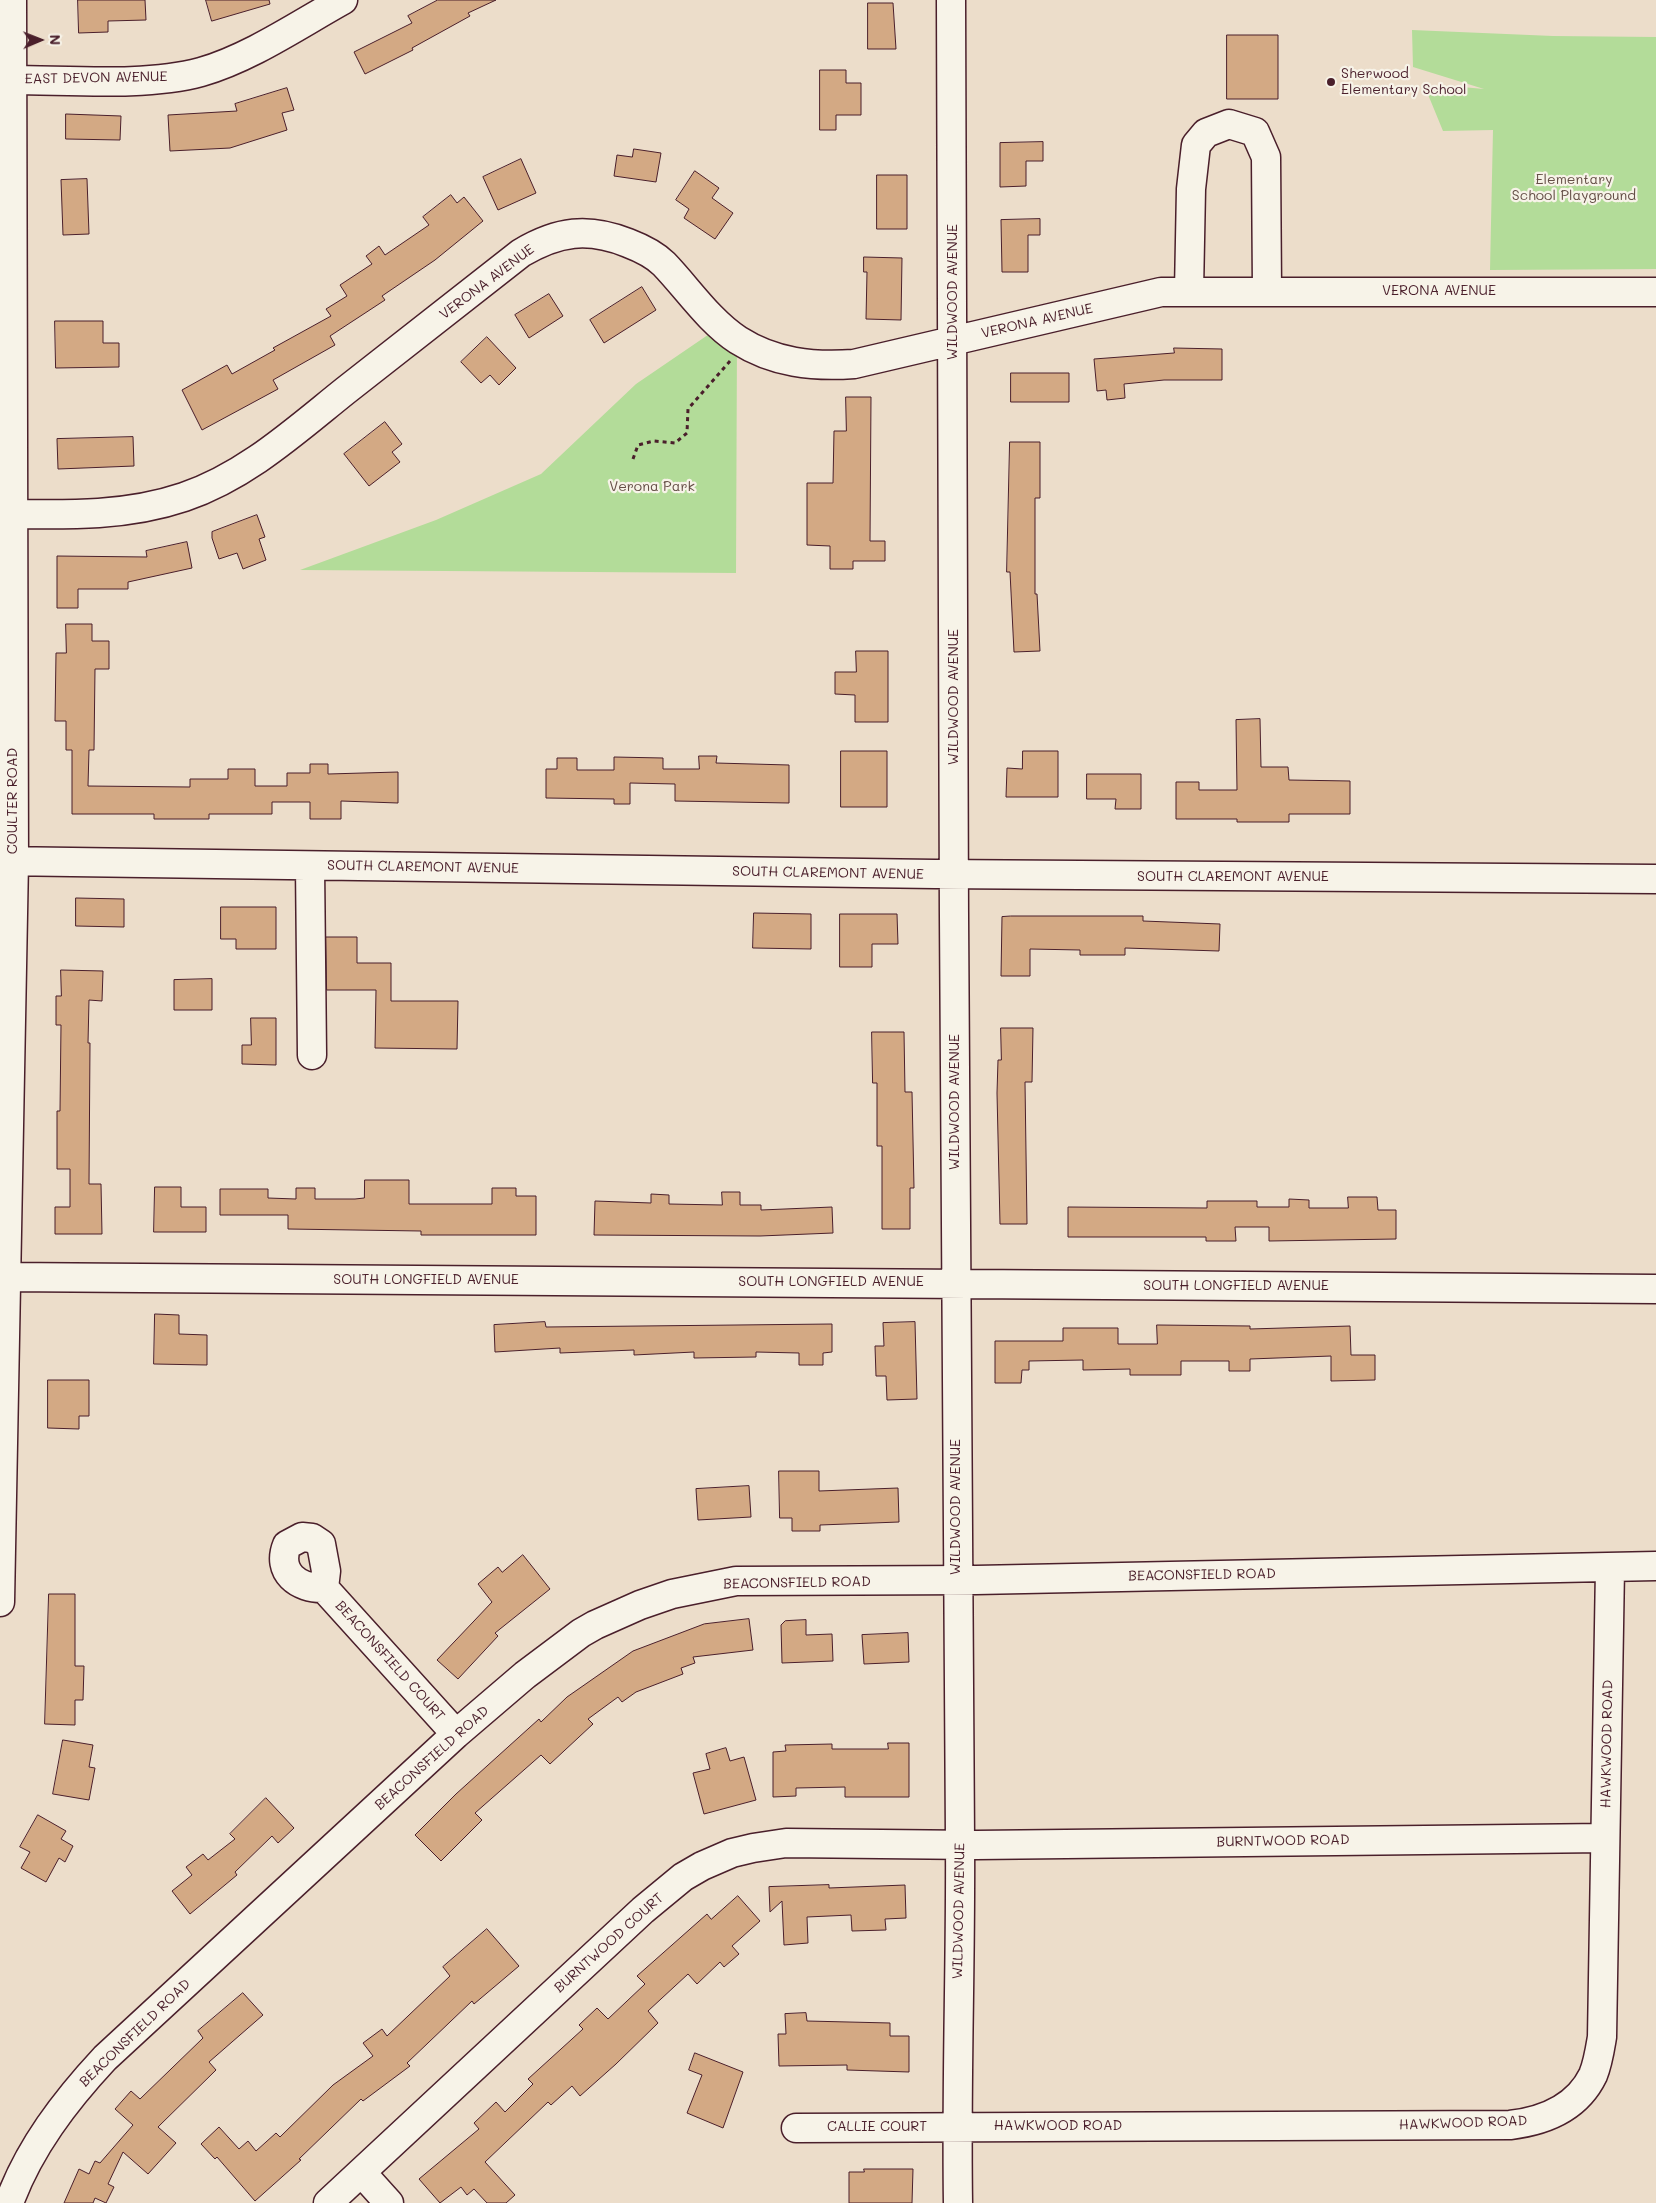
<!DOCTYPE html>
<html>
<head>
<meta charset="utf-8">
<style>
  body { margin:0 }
  #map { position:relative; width:1656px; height:2203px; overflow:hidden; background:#ecddca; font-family:Mali,sans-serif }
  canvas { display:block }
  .north { position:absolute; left:15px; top:15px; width:50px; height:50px; -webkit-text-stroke:4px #f7f3e8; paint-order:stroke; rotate:89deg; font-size:14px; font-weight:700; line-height:20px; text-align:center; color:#4a1f2b }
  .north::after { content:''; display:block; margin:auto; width:18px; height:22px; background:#4a1f2b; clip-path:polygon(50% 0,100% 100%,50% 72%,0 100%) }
</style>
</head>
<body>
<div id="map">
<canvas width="1656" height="2203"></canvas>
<div class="north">N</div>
</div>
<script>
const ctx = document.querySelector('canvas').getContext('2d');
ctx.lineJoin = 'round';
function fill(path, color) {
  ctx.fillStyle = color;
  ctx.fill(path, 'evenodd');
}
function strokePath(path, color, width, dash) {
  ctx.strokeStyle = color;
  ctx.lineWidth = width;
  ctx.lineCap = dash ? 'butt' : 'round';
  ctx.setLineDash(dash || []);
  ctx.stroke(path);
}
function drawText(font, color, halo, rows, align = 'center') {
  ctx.font = font + ' Mali,sans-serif';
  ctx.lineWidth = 4.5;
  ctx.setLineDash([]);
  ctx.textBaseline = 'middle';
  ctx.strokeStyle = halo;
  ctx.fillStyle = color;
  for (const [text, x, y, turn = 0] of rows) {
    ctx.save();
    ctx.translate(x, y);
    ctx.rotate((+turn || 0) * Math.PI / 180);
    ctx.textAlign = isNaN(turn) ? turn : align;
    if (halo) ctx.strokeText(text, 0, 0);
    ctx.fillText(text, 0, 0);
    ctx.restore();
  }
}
fill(new Path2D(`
  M 1412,30 L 1553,36 L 1656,37 L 1656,269 L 1490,270 L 1493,130 L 1443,131 L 1427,92 L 1451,86 L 1484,89 L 1413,67 Z
  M 721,326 L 737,339 L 736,573 L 300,570 L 436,520 L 541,474 L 636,384 Z`), '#b3dc99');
const building = new Path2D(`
  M 78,0 L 145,0 L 146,20 L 108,21 L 108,32 L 79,33 Z
  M 206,0 L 269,0 L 270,4 L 212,21 Z
  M 438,0 L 496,0 L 468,13 L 470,16 L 412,48 L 413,50 L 365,74 L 354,52 L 412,23 L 408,16 Z
  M 868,3 L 893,3 L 896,49 L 868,49 Z
  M 1227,35 L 1278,35 L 1278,99 L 1227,99 Z
  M 820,70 L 846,70 L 846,83 L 861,83 L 861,115 L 836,115 L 836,130 L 820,130 Z
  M 287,88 L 294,110 L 282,113 L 287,130 L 230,148 L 170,151 L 168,115 L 237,111 L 235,104 Z
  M 66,114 L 121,116 L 120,140 L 66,139 Z
  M 1043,142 L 1043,161 L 1026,161 L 1026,186 L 1000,187 L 1000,143 Z
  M 634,149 L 661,153 L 656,182 L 614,176 L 617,155 L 632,157 Z
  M 521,159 L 536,193 L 498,210 L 483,177 Z
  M 695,171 L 719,188 L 712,198 L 733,213 L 715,239 L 684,218 L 689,209 L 676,200 Z
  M 877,175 L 907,175 L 907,229 L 877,229 Z
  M 87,179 L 89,234 L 63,235 L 61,180 Z
  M 451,195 L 457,203 L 464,197 L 483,221 L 435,260 L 382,296 L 385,300 L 330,336 L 335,345 L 273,380 L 278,389 L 202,430 L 182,390 L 227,365 L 232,374 L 275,350 L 273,348 L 331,316 L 326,309 L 347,296 L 340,285 L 372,264 L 366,256 L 379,246 L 385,255 L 429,225 L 423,217 Z
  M 1040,219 L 1040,235 L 1028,235 L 1028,272 L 1002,272 L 1001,220 Z
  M 864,257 L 902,258 L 901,320 L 866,319 L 867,272 L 864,272 Z
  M 642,287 L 656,310 L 604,343 L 590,320 Z
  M 549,294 L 563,316 L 529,338 L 515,315 Z
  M 55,321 L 103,321 L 103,343 L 119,343 L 119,367 L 56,368 Z
  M 487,337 L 516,368 L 499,385 L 490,375 L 481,383 L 461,362 Z
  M 1174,348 L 1222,349 L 1222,380 L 1164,380 L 1124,384 L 1125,398 L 1107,400 L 1106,390 L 1097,391 L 1094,359 L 1174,353 Z
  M 1011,373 L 1069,373 L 1069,402 L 1011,402 Z
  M 846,397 L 871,397 L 870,541 L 885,541 L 885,561 L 853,561 L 853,569 L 830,569 L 830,546 L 807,545 L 807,483 L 833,483 L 834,431 L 846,431 Z
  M 385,422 L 402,444 L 392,452 L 400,462 L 369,486 L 344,454 Z
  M 133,437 L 134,466 L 58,469 L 57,439 Z
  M 1010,442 L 1040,442 L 1040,498 L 1035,498 L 1035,594 L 1037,594 L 1040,651 L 1014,652 L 1010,572 L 1007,572 Z
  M 257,515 L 265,537 L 259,539 L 266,560 L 243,569 L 237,553 L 219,559 L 212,538 L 212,532 Z
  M 187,542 L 192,568 L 128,582 L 128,589 L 78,589 L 78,608 L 57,608 L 57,556 L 147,557 L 146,551 Z
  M 66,624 L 92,624 L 92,641 L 109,641 L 109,669 L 95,669 L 94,750 L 89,750 L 88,786 L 190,787 L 190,779 L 228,779 L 228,769 L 255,769 L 255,786 L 287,786 L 287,773 L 310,773 L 310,764 L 328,764 L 328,774 L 398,772 L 398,803 L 341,801 L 341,819 L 310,819 L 310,802 L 272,802 L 272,814 L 209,814 L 209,819 L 154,819 L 154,814 L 72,814 L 72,750 L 66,750 L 66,721 L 55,721 L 56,653 L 66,653 Z
  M 856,651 L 888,651 L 888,722 L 855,722 L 855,695 L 835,694 L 835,672 L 856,672 Z
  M 1260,719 L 1261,767 L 1288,767 L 1289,780 L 1350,781 L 1350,814 L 1289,814 L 1289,822 L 1237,822 L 1237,819 L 1176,819 L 1176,782 L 1199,782 L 1199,790 L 1237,790 L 1236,720 Z
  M 841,751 L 887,751 L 887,807 L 841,807 Z
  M 1023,751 L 1058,751 L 1058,797 L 1006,797 L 1007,768 L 1022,769 Z
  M 699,756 L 717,756 L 716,763 L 789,765 L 789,803 L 675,801 L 675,784 L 630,783 L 630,804 L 614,804 L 614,799 L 546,798 L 546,769 L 557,769 L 557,758 L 577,758 L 577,770 L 614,770 L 614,757 L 663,758 L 663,769 L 699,769 Z
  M 1087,774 L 1141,774 L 1141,809 L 1115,809 L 1116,799 L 1087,799 Z
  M 76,898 L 124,899 L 124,927 L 76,926 Z
  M 221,907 L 276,907 L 276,949 L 236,949 L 236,939 L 221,939 Z
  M 754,913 L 811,914 L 811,949 L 753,948 Z
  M 840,914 L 897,914 L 898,944 L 872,944 L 872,967 L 840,967 Z
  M 1011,916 L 1143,916 L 1143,921 L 1220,924 L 1219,951 L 1125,948 L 1125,955 L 1080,955 L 1080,950 L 1030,949 L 1030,976 L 1001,976 L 1002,917 Z
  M 326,937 L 357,937 L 357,963 L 391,963 L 391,1001 L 458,1001 L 457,1049 L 375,1048 L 376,990 L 327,990 Z
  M 61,970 L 103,971 L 102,1001 L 89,1000 L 88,1043 L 90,1043 L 89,1184 L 101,1184 L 102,1234 L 55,1234 L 55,1207 L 70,1207 L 70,1169 L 57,1169 L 57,1111 L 60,1111 L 61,1025 L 56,1025 L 56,996 L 61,996 Z
  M 212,979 L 212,1010 L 174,1010 L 174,980 Z
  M 251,1018 L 276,1018 L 276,1065 L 242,1064 L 242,1045 L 251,1045 Z
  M 1001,1028 L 1033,1028 L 1032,1082 L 1025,1082 L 1027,1224 L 1000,1224 L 997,1093 L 998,1060 L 1001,1060 Z
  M 872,1032 L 904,1032 L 905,1092 L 912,1092 L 914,1188 L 910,1188 L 910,1229 L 882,1229 L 882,1146 L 877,1146 L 877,1083 L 873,1083 Z
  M 365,1180 L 409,1180 L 409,1204 L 492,1204 L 492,1188 L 516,1188 L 516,1196 L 536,1196 L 536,1235 L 421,1235 L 421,1231 L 288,1229 L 288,1215 L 220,1215 L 220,1189 L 268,1189 L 268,1198 L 296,1199 L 296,1188 L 315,1188 L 315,1199 L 355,1199 L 364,1198 Z
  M 155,1187 L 181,1187 L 181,1207 L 206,1207 L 206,1232 L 154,1232 Z
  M 722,1192 L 740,1192 L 740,1205 L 761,1205 L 761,1210 L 832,1207 L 833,1233 L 760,1236 L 594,1235 L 595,1201 L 651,1203 L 651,1194 L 669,1195 L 669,1204 L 722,1205 Z
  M 1348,1197 L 1377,1197 L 1378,1210 L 1396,1210 L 1396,1239 L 1269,1241 L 1269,1227 L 1235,1227 L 1236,1241 L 1206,1241 L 1206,1237 L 1068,1237 L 1068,1207 L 1207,1208 L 1207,1201 L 1257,1201 L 1257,1207 L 1289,1207 L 1289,1199 L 1309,1200 L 1309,1208 L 1348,1208 Z
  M 155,1314 L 179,1315 L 179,1334 L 207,1335 L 207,1365 L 154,1364 Z
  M 545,1322 L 546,1327 L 832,1324 L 832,1352 L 823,1353 L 823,1365 L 799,1365 L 799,1353 L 756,1352 L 756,1357 L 694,1358 L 694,1352 L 634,1355 L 634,1350 L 560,1353 L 560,1348 L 495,1352 L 494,1325 Z
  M 915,1322 L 917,1399 L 887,1400 L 886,1376 L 876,1376 L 875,1346 L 884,1346 L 883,1323 Z
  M 1157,1325 L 1250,1326 L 1250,1329 L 1350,1326 L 1351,1355 L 1375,1355 L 1375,1380 L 1331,1381 L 1331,1356 L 1250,1359 L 1250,1371 L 1229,1371 L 1229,1361 L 1181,1361 L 1181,1375 L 1130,1375 L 1130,1369 L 1083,1370 L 1083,1360 L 1029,1361 L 1029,1370 L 1022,1370 L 1021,1383 L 995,1383 L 995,1341 L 1063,1341 L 1063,1328 L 1118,1328 L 1118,1344 L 1157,1344 Z
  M 48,1380 L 89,1380 L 89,1416 L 79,1416 L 79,1429 L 48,1428 Z
  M 779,1471 L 819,1471 L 819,1491 L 898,1488 L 899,1522 L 820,1525 L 820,1531 L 792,1531 L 792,1518 L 780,1518 Z
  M 749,1486 L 751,1517 L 698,1520 L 696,1489 Z
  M 523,1555 L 550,1589 L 495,1633 L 498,1636 L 458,1679 L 437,1660 L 492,1602 L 478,1584 L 498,1567 L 502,1572 Z
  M 49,1594 L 75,1594 L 75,1666 L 84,1666 L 83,1700 L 75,1700 L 75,1725 L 45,1724 Z
  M 749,1619 L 753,1650 L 693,1657 L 695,1663 L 681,1668 L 683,1674 L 636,1692 L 622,1702 L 618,1697 L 588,1719 L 593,1724 L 550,1764 L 541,1755 L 475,1813 L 482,1820 L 441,1861 L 415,1835 L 456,1794 L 539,1719 L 541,1722 L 567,1697 L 633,1651 L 704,1624 Z
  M 806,1620 L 806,1635 L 832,1634 L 833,1661 L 782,1663 L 781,1625 L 785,1621 Z
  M 908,1633 L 909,1662 L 864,1664 L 862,1635 Z
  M 63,1740 L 93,1745 L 89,1767 L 95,1768 L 89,1800 L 53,1794 Z
  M 888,1743 L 909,1743 L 909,1797 L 845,1797 L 845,1787 L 796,1788 L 796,1796 L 773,1797 L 773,1752 L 786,1751 L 785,1745 L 832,1744 L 832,1749 L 888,1749 Z
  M 726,1748 L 730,1761 L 744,1757 L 756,1800 L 704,1814 L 693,1773 L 710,1769 L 706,1754 Z
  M 266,1798 L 294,1828 L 278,1843 L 272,1836 L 235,1872 L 237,1875 L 190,1914 L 172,1891 L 192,1875 L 186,1867 L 203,1854 L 208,1860 L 235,1839 L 230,1834 Z
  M 38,1815 L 66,1831 L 61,1839 L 73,1846 L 65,1862 L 59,1858 L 46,1882 L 21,1868 L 30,1852 L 20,1847 Z
  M 829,1885 L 829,1888 L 905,1885 L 906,1918 L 885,1919 L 886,1930 L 852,1931 L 851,1915 L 807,1917 L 808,1943 L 784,1945 L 782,1901 L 770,1912 L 769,1887 Z
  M 738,1896 L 760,1921 L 732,1946 L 739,1954 L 724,1967 L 720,1962 L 697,1984 L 688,1974 L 648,2011 L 658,2023 L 616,2064 L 580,2096 L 572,2086 L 551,2105 L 548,2102 L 485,2162 L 515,2195 L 506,2203 L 487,2203 L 474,2189 L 467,2195 L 461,2187 L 440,2203 L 419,2179 L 479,2129 L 474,2123 L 496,2102 L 505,2112 L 533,2084 L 528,2079 L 583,2029 L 579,2025 L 597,2008 L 608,2019 L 645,1984 L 637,1976 L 707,1914 L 711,1919 Z
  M 487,1929 L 519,1966 L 474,2004 L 472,2001 L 407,2063 L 410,2066 L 363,2101 L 361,2099 L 299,2159 L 301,2160 L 255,2201 L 217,2157 L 215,2159 L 201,2144 L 219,2127 L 239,2149 L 248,2141 L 256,2151 L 276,2133 L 280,2137 L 333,2085 L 373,2056 L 363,2043 L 382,2029 L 387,2036 L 450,1976 L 443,1967 Z
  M 243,1993 L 263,2015 L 209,2062 L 216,2070 L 158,2127 L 176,2143 L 148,2174 L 123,2152 L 108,2184 L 114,2187 L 106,2203 L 95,2198 L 93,2203 L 64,2203 L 79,2169 L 89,2174 L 95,2161 L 100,2163 L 133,2125 L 115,2109 L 131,2091 L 140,2099 L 203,2038 L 198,2031 Z
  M 806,2013 L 807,2021 L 890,2023 L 890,2036 L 909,2036 L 909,2072 L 847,2070 L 847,2065 L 779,2066 L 778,2034 L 786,2034 L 785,2014 Z
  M 695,2053 L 743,2072 L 723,2128 L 687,2113 L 702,2075 L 689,2070 Z
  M 864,2169 L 913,2169 L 912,2203 L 849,2203 L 849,2172 L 864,2172 Z`);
fill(building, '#d3a984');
strokePath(building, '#4a1f2b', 1);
const minor = new Path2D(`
  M 951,0 C 953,613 954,1225 960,1838 C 961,1959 956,2081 958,2203
  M 11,80 C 69,80 146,87 201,72 C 250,58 298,25 343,0
  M 1189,291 L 1191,189 L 1196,145 L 1206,133 L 1229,124 L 1255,132 L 1266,157 L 1267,291
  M 12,514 C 70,515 128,516 184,497 C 246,476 295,431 345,391 C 403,345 462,299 521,253 C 558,231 588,227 628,243 C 641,248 654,254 664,264 C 688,289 709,321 738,340 C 774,363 813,367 854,364 L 1161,292 L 1656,292
  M 0,861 L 935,874 L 1656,879
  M 310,866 L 312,1055
  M 5,1277 L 1656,1289
  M 302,1537 L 312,1538 L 321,1544 L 326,1571 L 324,1588 C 298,1589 276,1572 287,1545 Z
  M 324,1588 L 456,1734
  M 0,1602 L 14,861 L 12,0
  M 796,2128 L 1510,2125 C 1544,2121 1577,2108 1593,2075 C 1598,2063 1600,2049 1602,2037 L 1610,1568
  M 362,2173 L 389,2203
  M 9,2203 C 29,2148 65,2101 105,2058 L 456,1734 L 525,1675 L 581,1633 L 595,1625 L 640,1605 L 672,1594 L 736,1581 L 976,1580 L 1656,1566
  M 328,2203 L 643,1910 L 683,1877 L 702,1866 L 732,1853 L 753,1848 L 786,1843 L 976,1845 L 1605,1838`);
strokePath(minor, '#4a1f2b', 31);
strokePath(new Path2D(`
  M 633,459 L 638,445 L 654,441 L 675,443 L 687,433 L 688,409 L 730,361`), '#4a1f2b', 3, [4, 4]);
strokePath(minor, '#f7f3e8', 28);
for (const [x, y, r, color] of [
  [1331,82,5,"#4a1f2b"]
]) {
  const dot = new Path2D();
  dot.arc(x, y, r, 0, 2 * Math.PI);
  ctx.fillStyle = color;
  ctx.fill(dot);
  strokePath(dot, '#f7f3e8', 2);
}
drawText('14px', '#4a1f2b', '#f7f3e8', [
  ["Sherwood",1341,74],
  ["Elementary School",1341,90]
], 'left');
drawText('14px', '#4a1f2b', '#f7f3e8', [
  ["EAST DEVON AVENUE",96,78,-1],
  ["VERONA AVENUE",487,282,-37],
  ["VERONA AVENUE",1439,291],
  ["WILDWOOD AVENUE",953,292,-90],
  ["VERONA AVENUE",1037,321,-13],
  ["WILDWOOD AVENUE",954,697,-90],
  ["COULTER ROAD",13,801,-90],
  ["SOUTH CLAREMONT AVENUE",423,867,1],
  ["SOUTH CLAREMONT AVENUE",828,873,1],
  ["SOUTH CLAREMONT AVENUE",1233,877],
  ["WILDWOOD AVENUE",955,1102,-90],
  ["SOUTH LONGFIELD AVENUE",426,1280],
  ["SOUTH LONGFIELD AVENUE",831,1282],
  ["SOUTH LONGFIELD AVENUE",1236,1286],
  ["WILDWOOD AVENUE",956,1507,-90],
  ["BEACONSFIELD ROAD",1202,1575,-1],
  ["BEACONSFIELD ROAD",797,1583,-1],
  ["BEACONSFIELD COURT",390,1661,48],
  ["HAWKWOOD ROAD",1607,1744,-89],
  ["BEACONSFIELD ROAD",432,1758,-42],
  ["BURNTWOOD ROAD",1283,1841,-1],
  ["WILDWOOD AVENUE",959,1911,-89],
  ["BURNTWOOD COURT",609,1943,-42],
  ["BEACONSFIELD ROAD",135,2033,-44],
  ["HAWKWOOD ROAD",1463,2123,-2],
  ["HAWKWOOD ROAD",1058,2126],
  ["CALLIE COURT",877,2127]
]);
drawText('14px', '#644e46', '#f7f3e8', [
  ["Elementary",1574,180],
  ["School Playground",1574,196],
  ["Verona Park",652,487]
]);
</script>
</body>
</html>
